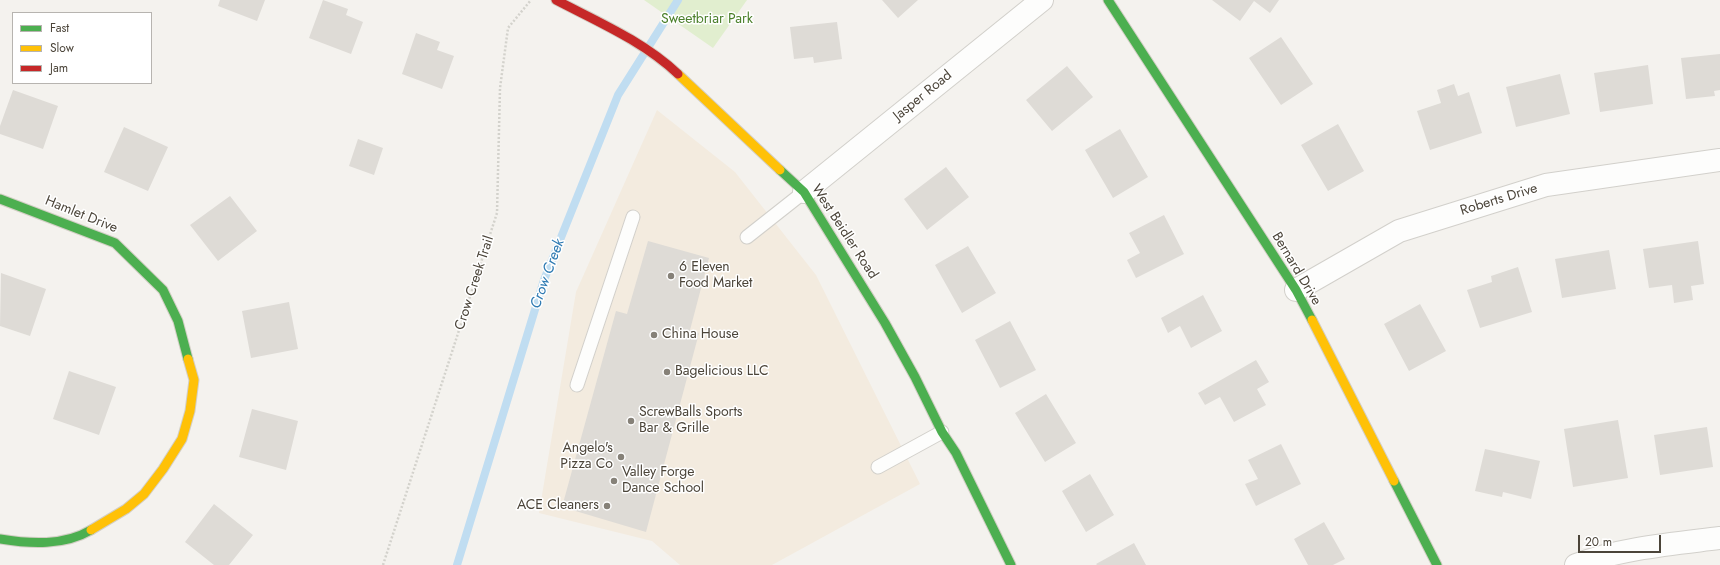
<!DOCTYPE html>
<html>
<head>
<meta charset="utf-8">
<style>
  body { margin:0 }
  #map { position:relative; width:1720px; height:565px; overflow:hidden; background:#f4f2ee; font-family:Jost,sans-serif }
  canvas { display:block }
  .legend { position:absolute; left:12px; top:12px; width:140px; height:72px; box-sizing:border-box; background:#fff; border:1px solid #b7b4b0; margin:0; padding:5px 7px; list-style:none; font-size:12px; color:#4b4439 }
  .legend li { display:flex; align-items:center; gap:8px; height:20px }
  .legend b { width:20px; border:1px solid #b7b4b0 }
  .scale { position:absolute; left:1578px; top:535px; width:83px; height:18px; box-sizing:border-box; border:2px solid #4b4439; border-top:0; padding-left:5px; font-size:12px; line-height:14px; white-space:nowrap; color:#4b4439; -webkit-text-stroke:3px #fff; paint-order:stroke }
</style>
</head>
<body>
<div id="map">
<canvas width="1720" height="565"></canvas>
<ul class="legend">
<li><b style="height:5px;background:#4caf50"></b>Fast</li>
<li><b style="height:5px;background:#ffc107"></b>Slow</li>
<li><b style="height:5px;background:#c62828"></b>Jam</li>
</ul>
<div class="scale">20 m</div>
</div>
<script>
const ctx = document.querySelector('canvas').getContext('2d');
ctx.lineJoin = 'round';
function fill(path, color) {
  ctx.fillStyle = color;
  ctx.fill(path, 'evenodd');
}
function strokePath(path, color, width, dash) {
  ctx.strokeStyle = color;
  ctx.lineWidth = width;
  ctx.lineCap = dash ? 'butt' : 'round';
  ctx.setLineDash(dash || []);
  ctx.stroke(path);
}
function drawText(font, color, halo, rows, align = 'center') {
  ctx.font = font + ' Jost,sans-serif';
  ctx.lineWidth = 3;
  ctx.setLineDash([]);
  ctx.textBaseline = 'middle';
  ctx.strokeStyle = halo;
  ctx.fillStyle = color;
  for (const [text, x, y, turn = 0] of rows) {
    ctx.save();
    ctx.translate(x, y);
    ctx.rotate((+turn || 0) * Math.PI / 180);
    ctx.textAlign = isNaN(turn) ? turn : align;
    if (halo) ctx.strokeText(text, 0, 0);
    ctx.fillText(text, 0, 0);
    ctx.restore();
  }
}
fill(new Path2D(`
  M 657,110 L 735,172 L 816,275 L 920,484 L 772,565 L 680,565 L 652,541 L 539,513 L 576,292 Z`), '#f3ebdf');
fill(new Path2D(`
  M 644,0 L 747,0 L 713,48 Z`), '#e1eecf');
strokePath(new Path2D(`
  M 457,565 L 544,280 L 618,95 L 678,0`), '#c0ddf1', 8);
fill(new Path2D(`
  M 220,0 L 265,0 L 257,21 L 218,6 Z
  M 323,0 L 348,9 L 346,15 L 363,22 L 351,54 L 309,38 Z
  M 882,0 L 918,0 L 898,18 Z
  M 1212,0 L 1279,0 L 1270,13 L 1254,1 L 1240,21 Z
  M 837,22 L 842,59 L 814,63 L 813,57 L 794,59 L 790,27 Z
  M 416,33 L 440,42 L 437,50 L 454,56 L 442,89 L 402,74 Z
  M 1281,37 L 1313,84 L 1281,105 L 1249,58 Z
  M 1720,54 L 1720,90 L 1714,91 L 1715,96 L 1686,99 L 1681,58 Z
  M 1648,65 L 1653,104 L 1600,112 L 1594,73 Z
  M 1067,66 L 1093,97 L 1052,131 L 1026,100 Z
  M 1560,74 L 1570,114 L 1516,127 L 1506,87 Z
  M 1454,84 L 1458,96 L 1469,92 L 1482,133 L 1430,150 L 1417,111 L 1441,103 L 1437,90 Z
  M 13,90 L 58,106 L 43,149 L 0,134 L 0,126 Z
  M 1338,124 L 1364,171 L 1328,191 L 1301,145 Z
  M 124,127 L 168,147 L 148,191 L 104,172 Z
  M 1120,129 L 1148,177 L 1113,198 L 1085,150 Z
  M 358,139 L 383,148 L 374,175 L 349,166 Z
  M 946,167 L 969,197 L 927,230 L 904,199 Z
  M 230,196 L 257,231 L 218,261 L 190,225 Z
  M 1164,215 L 1184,254 L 1136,278 L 1127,260 L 1140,253 L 1129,233 Z
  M 648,241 L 709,258 L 690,330 L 699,333 L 646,532 L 562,507 L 616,311 L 627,314 Z
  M 1698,241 L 1704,284 L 1691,286 L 1693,300 L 1674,303 L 1672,285 L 1649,288 L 1643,249 Z
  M 968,246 L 996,293 L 962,313 L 935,265 Z
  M 1609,250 L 1616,289 L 1562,298 L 1555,259 Z
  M 1518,267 L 1532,312 L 1480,328 L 1467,290 L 1492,282 L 1491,276 Z
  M 1,273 L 46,289 L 30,336 L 0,326 Z
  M 1203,295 L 1222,331 L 1191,348 L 1180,326 L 1168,333 L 1161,318 Z
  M 289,302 L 298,349 L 251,358 L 242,311 Z
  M 1420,304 L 1446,351 L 1409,371 L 1384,324 Z
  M 1010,321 L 1036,370 L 1000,388 L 975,340 Z
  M 1256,360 L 1269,382 L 1257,389 L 1266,405 L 1234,422 L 1220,397 L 1205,405 L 1198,393 Z
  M 69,371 L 116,387 L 99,435 L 53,419 Z
  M 1046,394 L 1076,443 L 1045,462 L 1015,413 Z
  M 252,409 L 298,421 L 286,470 L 239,457 Z
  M 1618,420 L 1628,478 L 1573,487 L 1564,429 Z
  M 1707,427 L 1713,467 L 1660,475 L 1654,435 Z
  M 1281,444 L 1301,484 L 1256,506 L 1245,484 L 1258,479 L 1248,460 Z
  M 1485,449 L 1540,461 L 1531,499 L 1503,492 L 1502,497 L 1475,491 Z
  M 1090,474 L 1114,515 L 1086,532 L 1062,491 Z
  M 214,504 L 253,535 L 229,565 L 214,565 L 185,542 Z
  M 1324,522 L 1345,559 L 1333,565 L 1308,565 L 1294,539 Z
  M 1134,543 L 1146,565 L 1097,565 L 1096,564 Z`), '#dedbd6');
const lane = new Path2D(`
  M 747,237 L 804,192
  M 577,385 L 633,217
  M 878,467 L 942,432`);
const street = new Path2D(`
  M 804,192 L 1042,0
  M 1296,290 L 1399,231 L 1546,185 L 1720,160
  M 1576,565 C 1622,548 1672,544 1720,538`);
const fast = new Path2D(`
  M 1108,0 L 1296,290 L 1312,320
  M 780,170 L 804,192 L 885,323 L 915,377 L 942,432 L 956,453 L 1011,565
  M 0,199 L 115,243 L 163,290 L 178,321 L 188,359
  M 1394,481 L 1437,565
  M 0,539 C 30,544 64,546 91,530`);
const slow = new Path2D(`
  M 678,74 L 780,170
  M 1312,320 L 1394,481
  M 91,530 L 126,509 L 144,494 L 163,469 L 182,439 L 190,411 L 194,380 L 188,359`);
const jam = new Path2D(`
  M 556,0 C 598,22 643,41 678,74`);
strokePath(lane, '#d2d0cb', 15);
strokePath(street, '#d2d0cb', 24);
strokePath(fast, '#d3cfc5', 11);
strokePath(slow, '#d3cfc5', 11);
strokePath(jam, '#d3cfc5', 11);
strokePath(new Path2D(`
  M 383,565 L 497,213 L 500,88 L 508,28 L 531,0`), '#d3d2cc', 2.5, [2, 2]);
strokePath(lane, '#fdfdfc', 13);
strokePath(street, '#fdfdfc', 22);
strokePath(fast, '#4caf50', 9);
strokePath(slow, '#ffc107', 9);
strokePath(jam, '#c62828', 9);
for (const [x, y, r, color] of [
  [671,276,4,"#868178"],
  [654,335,4,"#868178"],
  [667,372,4,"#868178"],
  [631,421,4,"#868178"],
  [621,457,4,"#868178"],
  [614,481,4,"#868178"],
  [607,506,4,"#868178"]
]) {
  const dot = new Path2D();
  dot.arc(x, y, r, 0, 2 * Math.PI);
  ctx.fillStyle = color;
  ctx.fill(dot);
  strokePath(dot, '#fff', 1.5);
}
drawText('14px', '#4a7f2a', '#fff', [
  ["Sweetbriar Park",707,20]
]);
drawText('14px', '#4b4439', '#fff', [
  ["Jasper Road",923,96,-39],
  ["Roberts Drive",1499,200,-17],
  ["Hamlet Drive",81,215,22],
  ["West Beidler Road",844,232,57],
  ["Bernard Drive",1296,269,59],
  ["Crow Creek Trail",475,283,-72]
]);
drawText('14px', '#4b4439', '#fff', [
  ["6 Eleven",679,268],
  ["Food Market",679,284],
  ["China House",662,335],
  ["Bagelicious LLC",675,372],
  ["ScrewBalls Sports",639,413],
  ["Bar & Grille",639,429],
  ["Angelo's",613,449,"right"],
  ["Pizza Co",613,465,"right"],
  ["Valley Forge",622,473],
  ["Dance School",622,489],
  ["ACE Cleaners",599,506,"right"]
], 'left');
drawText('italic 15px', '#2e7ab2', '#fff', [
  ["Crow Creek",548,274,-70]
]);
</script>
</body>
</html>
